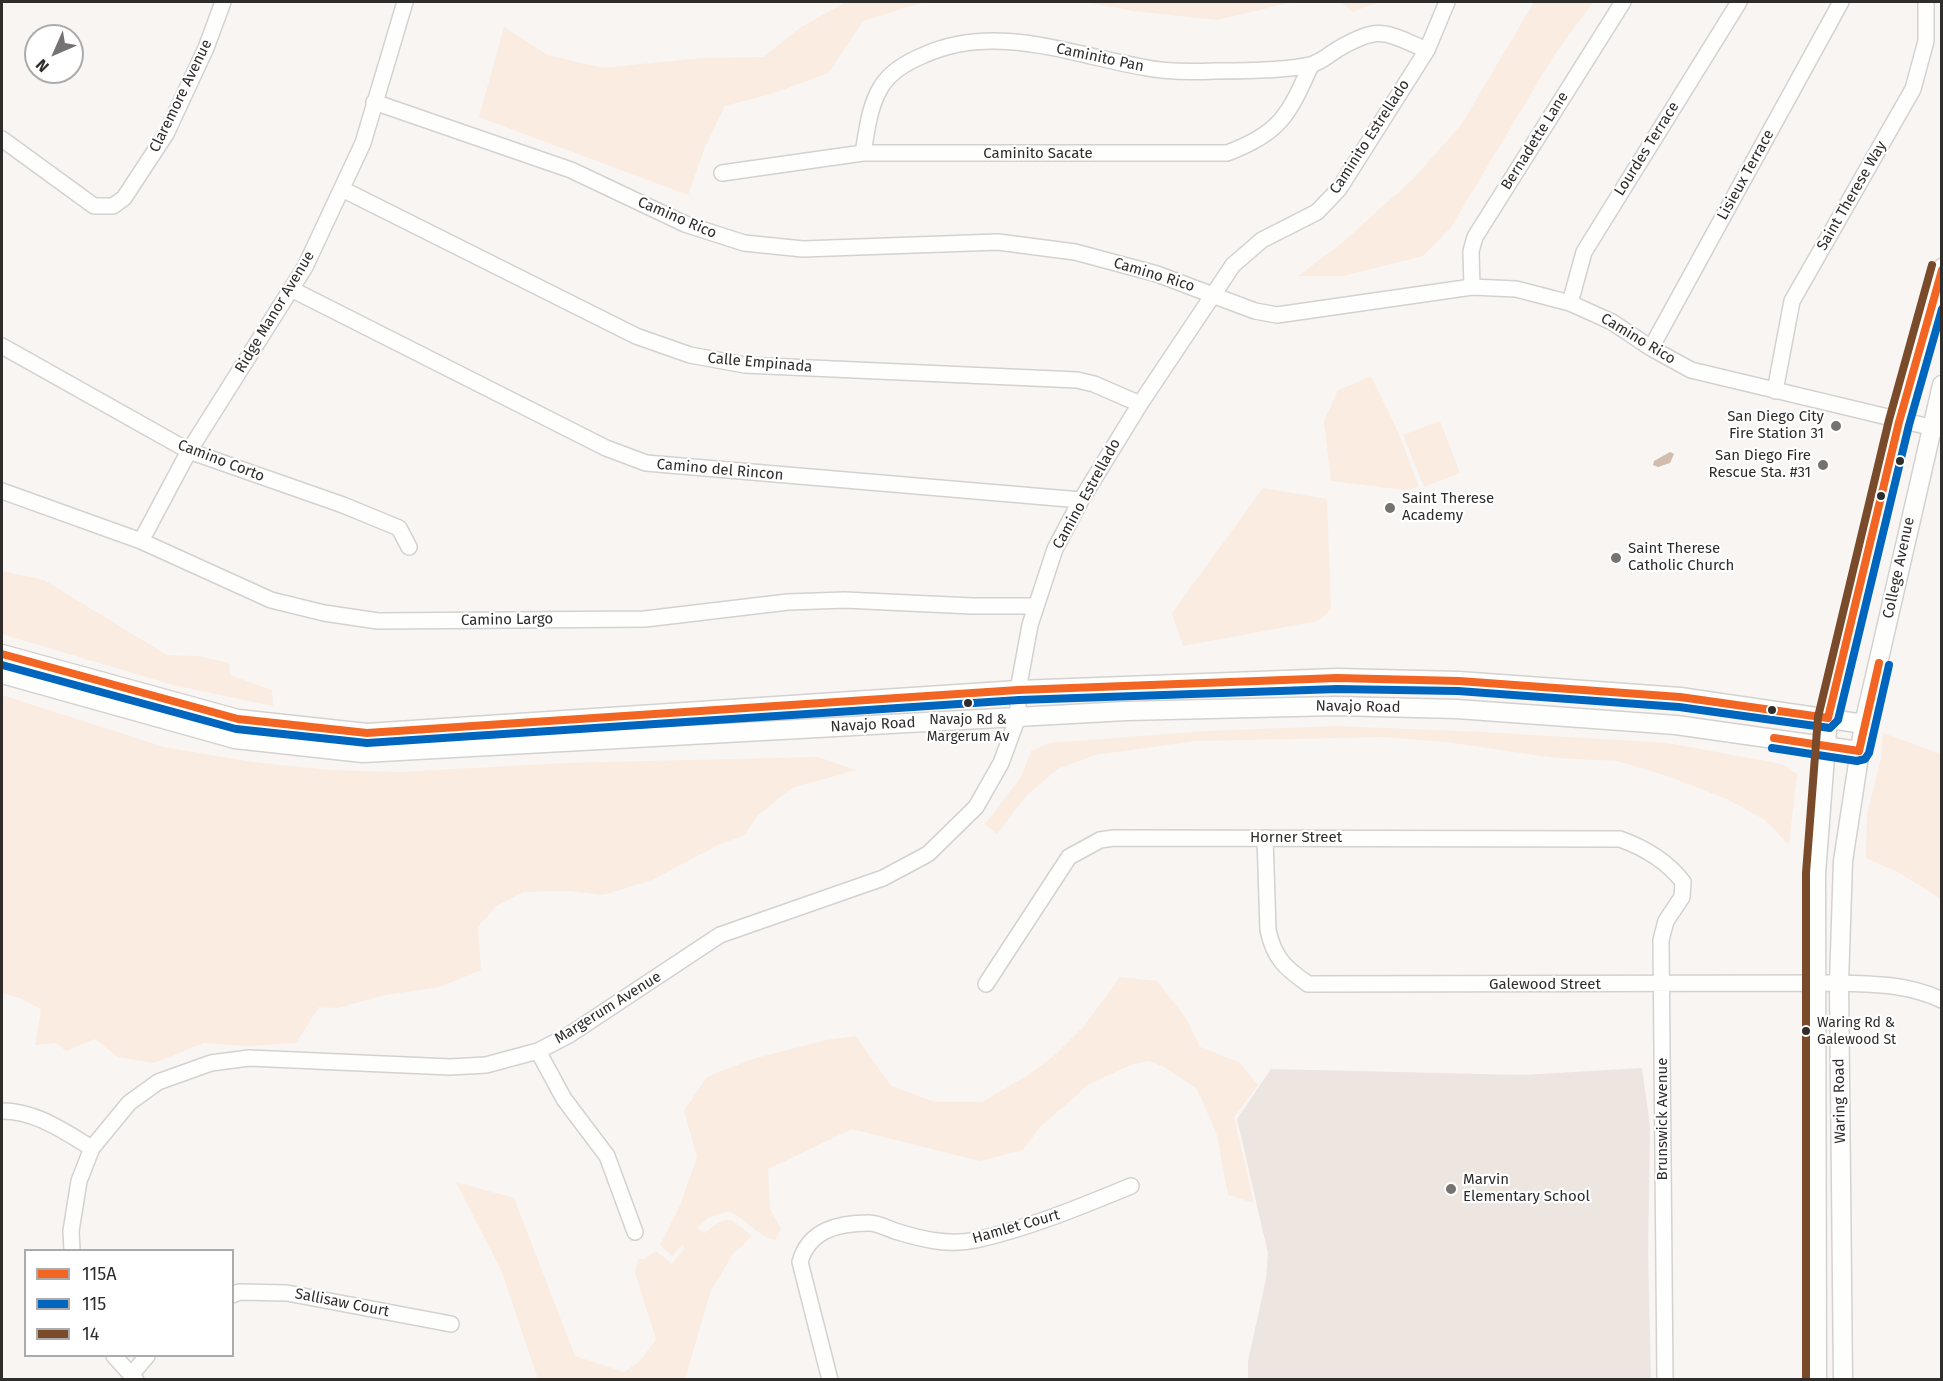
<!DOCTYPE html>
<html>
<head>
<meta charset="utf-8">
<style>
  body { margin:0 }
  #map { position:relative; width:1943px; height:1381px; overflow:hidden; background:#f8f5f3; font-family:"Fira Sans",sans-serif }
  canvas { display:block }
  .frame { position:absolute; inset:0; border:3px solid #2f2d2c; pointer-events:none }
  .legend { position:absolute; left:24px; top:1249px; width:210px; height:108px; box-sizing:border-box; background:#fff; border:2px solid #acabab; margin:0; padding:8px 10px; list-style:none; font-size:18px; color:#2f2d2c }
  .legend li { display:flex; align-items:center; gap:12px; height:30px }
  .legend b { width:30px; border:2px solid #acabab }
  .north { position:absolute; left:24px; top:24px; width:60px; height:60px; box-sizing:border-box; background:#fff; border:2px solid #acabab; border-radius:50%; rotate:225deg; font-size:16px; font-weight:700; line-height:24px; text-align:center; color:#2f2d2c }
  .north::after { content:''; display:block; margin:auto; width:21px; height:27px; background:#757372; clip-path:polygon(50% 0,100% 100%,50% 72%,0 100%) }
</style>
</head>
<body>
<div id="map">
<canvas width="1943" height="1381"></canvas>
<div class="frame"></div>
<ul class="legend">
<li><b style="height:8px;background:#f26522"></b>115A</li>
<li><b style="height:8px;background:#0065bd"></b>115</li>
<li><b style="height:8px;background:#7a4b2a"></b>14</li>
</ul>
<div class="north">N</div>
</div>
<script>
const ctx = document.querySelector('canvas').getContext('2d');
ctx.lineJoin = 'round';
function fill(path, color) {
  ctx.fillStyle = color;
  ctx.fill(path, 'evenodd');
}
function strokePath(path, color, width, dash) {
  ctx.strokeStyle = color;
  ctx.lineWidth = width;
  ctx.lineCap = dash ? 'butt' : 'round';
  ctx.setLineDash(dash || []);
  ctx.stroke(path);
}
function drawText(font, color, halo, rows, align = 'center') {
  ctx.font = font + ' "Fira Sans",sans-serif';
  ctx.lineWidth = 4.5;
  ctx.setLineDash([]);
  ctx.textBaseline = 'middle';
  ctx.strokeStyle = halo;
  ctx.fillStyle = color;
  for (const [text, x, y, turn = 0] of rows) {
    ctx.save();
    ctx.translate(x, y);
    ctx.rotate((+turn || 0) * Math.PI / 180);
    ctx.textAlign = isNaN(turn) ? turn : align;
    if (halo) ctx.strokeText(text, 0, 0);
    ctx.fillText(text, 0, 0);
    ctx.restore();
  }
}
fill(new Path2D(`
  M 1642,1068 L 1650,1126 L 1648,1251 L 1651,1379 L 1248,1379 L 1248,1361 L 1266,1279 L 1268,1253 L 1237,1119 L 1271,1069 L 1523,1075 Z`), '#ece5e0');
fill(new Path2D(`
  M 846,2 L 924,2 L 863,21 L 828,73 L 777,92 L 725,106 L 705,147 L 688,195 L 479,117 L 504,27 L 548,55 L 603,68 L 701,58 L 763,57 L 801,27 Z
  M 1083,2 L 1293,2 L 1217,20 L 1133,11 Z
  M 1341,2 L 1379,2 L 1352,12 Z
  M 1534,2 L 1593,2 L 1553,57 L 1451,227 L 1423,256 L 1343,276 L 1298,276 L 1342,243 L 1415,177 L 1461,125 Z
  M 1371,376 L 1399,434 L 1419,487 L 1404,490 L 1331,481 L 1324,421 L 1338,390 Z
  M 1440,421 L 1460,473 L 1424,487 L 1403,435 Z
  M 1263,488 L 1327,499 L 1331,609 L 1318,621 L 1183,646 L 1172,613 Z
  M 2,571 L 44,580 L 167,655 L 198,656 L 229,663 L 230,675 L 272,690 L 273,706 L 173,685 L 2,634 Z
  M 2,695 L 164,747 L 253,762 L 329,770 L 400,772 L 564,763 L 818,757 L 856,770 L 792,788 L 758,815 L 743,836 L 718,845 L 652,880 L 603,895 L 570,891 L 523,892 L 496,906 L 478,927 L 481,970 L 440,987 L 385,995 L 338,1008 L 319,1007 L 296,1043 L 247,1046 L 204,1043 L 154,1063 L 118,1057 L 95,1039 L 66,1051 L 56,1043 L 35,1045 L 41,1009 L 20,998 L 2,993 Z
  M 1337,726 L 1483,732 L 1667,743 L 1782,764 L 1797,774 L 1789,845 L 1765,820 L 1727,799 L 1670,777 L 1618,761 L 1555,758 L 1446,742 L 1383,737 L 1195,741 L 1095,755 L 1058,769 L 1027,795 L 997,834 L 985,824 L 1021,777 L 1031,751 L 1050,743 L 1206,731 Z
  M 1883,733 L 1941,754 L 1941,899 L 1896,871 L 1866,858 L 1867,814 L 1881,759 Z
  M 1120,977 L 1157,981 L 1186,1018 L 1200,1047 L 1239,1062 L 1258,1085 L 1234,1117 L 1254,1203 L 1228,1195 L 1217,1135 L 1197,1089 L 1162,1066 L 1149,1061 L 1130,1065 L 1088,1085 L 1040,1127 L 1023,1150 L 980,1161 L 852,1129 L 768,1169 L 770,1209 L 781,1229 L 775,1240 C 757,1236 746,1219 729,1211 L 709,1217 L 697,1228 L 705,1233 C 729,1213 729,1217 752,1236 L 732,1255 L 710,1293 L 685,1379 L 538,1379 L 501,1270 L 456,1182 L 514,1198 L 575,1356 L 624,1372 L 640,1361 L 656,1339 L 635,1273 L 638,1259 L 645,1259 L 656,1251 L 672,1264 L 685,1248 L 682,1245 L 672,1256 L 660,1245 L 681,1203 L 697,1157 L 684,1111 L 707,1077 L 752,1059 L 826,1040 L 856,1036 L 891,1086 L 935,1102 L 982,1102 L 1028,1075 L 1055,1055 L 1085,1025 Z`), '#faece1');
fill(new Path2D(`
  M 1670,452 L 1674,454 L 1670,463 L 1658,467 L 1653,465 L 1654,461 Z`), '#d2bcac');
const minor = new Path2D(`
  M 374,102 L 571,170 L 685,224 L 744,243 L 803,249 L 998,242 L 1075,252 L 1157,274 L 1255,311 L 1277,315 L 1472,287 L 1516,289 L 1570,303 L 1612,322 L 1651,348 L 1691,370 L 1942,430
  M 2,139 L 94,206 L 113,206 L 124,198 L 166,134 L 206,48 L 223,2
  M 863,153 C 867,130 869,107 881,87 C 890,72 907,62 924,55 C 995,23 1069,54 1142,67 C 1164,72 1192,72 1215,71 C 1238,71 1289,70 1310,65 C 1320,63 1330,54 1338,49 C 1380,25 1384,32 1427,50
  M 722,173 L 863,153 L 1227,153 C 1281,133 1289,114 1311,65
  M 342,189 L 636,336 L 690,355 L 745,365 L 1077,380 L 1094,384 L 1140,404
  M 1472,287 L 1471,251 L 1475,237 L 1623,2
  M 291,289 L 606,448 L 646,463 L 1081,500
  M 1570,303 L 1584,252 L 1739,2
  M 2,346 L 189,451 L 343,505 L 399,528 L 409,547
  M 1651,348 L 1841,2
  M 1775,391 L 1792,301 L 1913,89 L 1926,41 L 1926,2
  M 2,491 L 141,541 L 271,600 L 324,613 L 378,621 L 645,619 L 788,602 L 845,600 L 972,606 L 1036,606
  M 141,541 L 189,451 L 305,267 L 363,143 L 405,2
  M 1265,838 L 1268,930 C 1274,958 1285,968 1308,984 L 1839,983 C 1875,984 1908,984 1942,1000
  M 986,984 L 1069,857 L 1100,840 L 1114,838 L 1620,839 C 1645,848 1667,861 1683,882 L 1682,897 L 1666,921 L 1661,940 L 1665,1380
  M 538,1051 L 564,1099 L 607,1156 L 635,1232
  M 2,1111 C 36,1111 63,1131 92,1148
  M 72,1250 L 71,1231 L 79,1181 L 92,1148 L 129,1103 L 158,1082 L 211,1063 L 249,1058 L 450,1067 L 486,1065 L 538,1051 L 569,1035 L 720,935 L 883,878 L 928,854 L 976,807 L 1001,763 L 1018,717 L 1018,690 L 1030,625 L 1055,549 L 1081,500 L 1140,404 L 1233,265 L 1262,240 L 1317,212 L 1339,189 L 1427,50 L 1447,2
  M 232,1295 L 239,1292 L 287,1293 L 451,1324
  M 114,1356 L 136,1380
  M 131,1375 L 147,1356
  M 830,1380 L 800,1262 C 809,1230 838,1223 869,1223 C 877,1223 887,1228 895,1231 C 921,1239 948,1246 976,1240 C 1029,1228 1080,1207 1131,1186`);
const major = new Path2D(`
  M 2,654 L 238,719 L 367,733 L 1018,690 L 1337,678 L 1459,681 L 1680,697 L 1864,724
  M 2,674 L 235,739 L 363,753 L 1126,711 L 1335,706 L 1457,709 L 1676,725 L 1859,751
  M 1817,1380 L 1816,873 L 1828,718 L 1899,422 L 1942,268
  M 1843,1380 L 1839,983 L 1843,861 L 1864,724 L 1942,385`);
strokePath(minor, '#d4d2d0', 18);
strokePath(major, '#d4d2d0', 21);
strokePath(minor, '#fefefd', 15);
strokePath(major, '#fefefd', 18);
strokePath(new Path2D(`
  M 2,654 L 238,719 L 367,733 L 1018,690 L 1337,678 L 1459,681 L 1680,697 L 1828,718 L 1899,422 L 1942,270
  M 1774,738 L 1859,751 L 1879,663`), '#f26522', 8);
strokePath(new Path2D(`
  M 2,665 L 236,729 L 367,743 L 1019,700 L 1337,689 L 1458,691 L 1679,707 L 1830,728 L 1838,720 L 1909,425 L 1942,309
  M 1772,748 L 1857,761 L 1865,759 L 1869,753 L 1889,665`), '#0065bd', 8);
strokePath(new Path2D(`
  M 1806,1380 L 1806,873 L 1818,717 L 1889,420 L 1932,265`), '#7a4b2a', 8);
for (const [x, y, r, color] of [
  [1836,426,6,"#757372"],
  [1900,461,5,"#2f2d2c"],
  [1823,465,6,"#757372"],
  [1881,496,5,"#2f2d2c"],
  [1390,508,6,"#757372"],
  [1616,558,6,"#757372"],
  [968,703,5,"#2f2d2c"],
  [1772,710,5,"#2f2d2c"],
  [1806,1031,5,"#2f2d2c"],
  [1451,1189,6,"#757372"]
]) {
  const dot = new Path2D();
  dot.arc(x, y, r, 0, 2 * Math.PI);
  ctx.fillStyle = color;
  ctx.fill(dot);
  strokePath(dot, '#fff', 2);
}
drawText('14px', '#2f2d2c', '#fff', [
  ["Navajo Rd &",968,720],
  ["Margerum Av",968,737],
  ["Waring Rd &",1817,1023,"left"],
  ["Galewood St",1817,1040,"left"]
]);
drawText('15px', '#2f2d2c', '#fff', [
  ["Caminito Pan",1100,58,12],
  ["Claremore Avenue",181,96,-64],
  ["Caminito Estrellado",1370,137,-57],
  ["Bernadette Lane",1535,141,-58],
  ["Lourdes Terrace",1647,149,-58],
  ["Caminito Sacate",1038,154],
  ["Lisieux Terrace",1746,175,-61],
  ["Saint Therese Way",1852,196,-60],
  ["Camino Rico",677,218,23],
  ["Camino Rico",1154,275,17],
  ["Ridge Manor Avenue",275,312,-59],
  ["Camino Rico",1638,339,31],
  ["Calle Empinada",760,363,5],
  ["Camino Corto",221,461,21],
  ["Camino del Rincon",720,470,5],
  ["Camino Estrellado",1087,494,-61],
  ["College Avenue",1899,568,-78],
  ["Camino Largo",507,620,-1],
  ["Navajo Road",1358,707,1],
  ["Navajo Road",873,725,-3],
  ["Horner Street",1296,838],
  ["Galewood Street",1545,985],
  ["Margerum Avenue",608,1008,-32],
  ["Waring Road",1840,1101,-91],
  ["Brunswick Avenue",1663,1119,-90],
  ["Hamlet Court",1016,1227,-16],
  ["Sallisaw Court",342,1303,11]
]);
drawText('15px', '#2f2d2c', '#fff', [
  ["San Diego City",1824,417,"right"],
  ["Fire Station 31",1824,434,"right"],
  ["San Diego Fire",1811,456,"right"],
  ["Rescue Sta. #31",1811,473,"right"],
  ["Saint Therese",1402,499],
  ["Academy",1402,516],
  ["Saint Therese",1628,549],
  ["Catholic Church",1628,566],
  ["Marvin",1463,1180],
  ["Elementary School",1463,1197]
], 'left');
</script>
</body>
</html>
